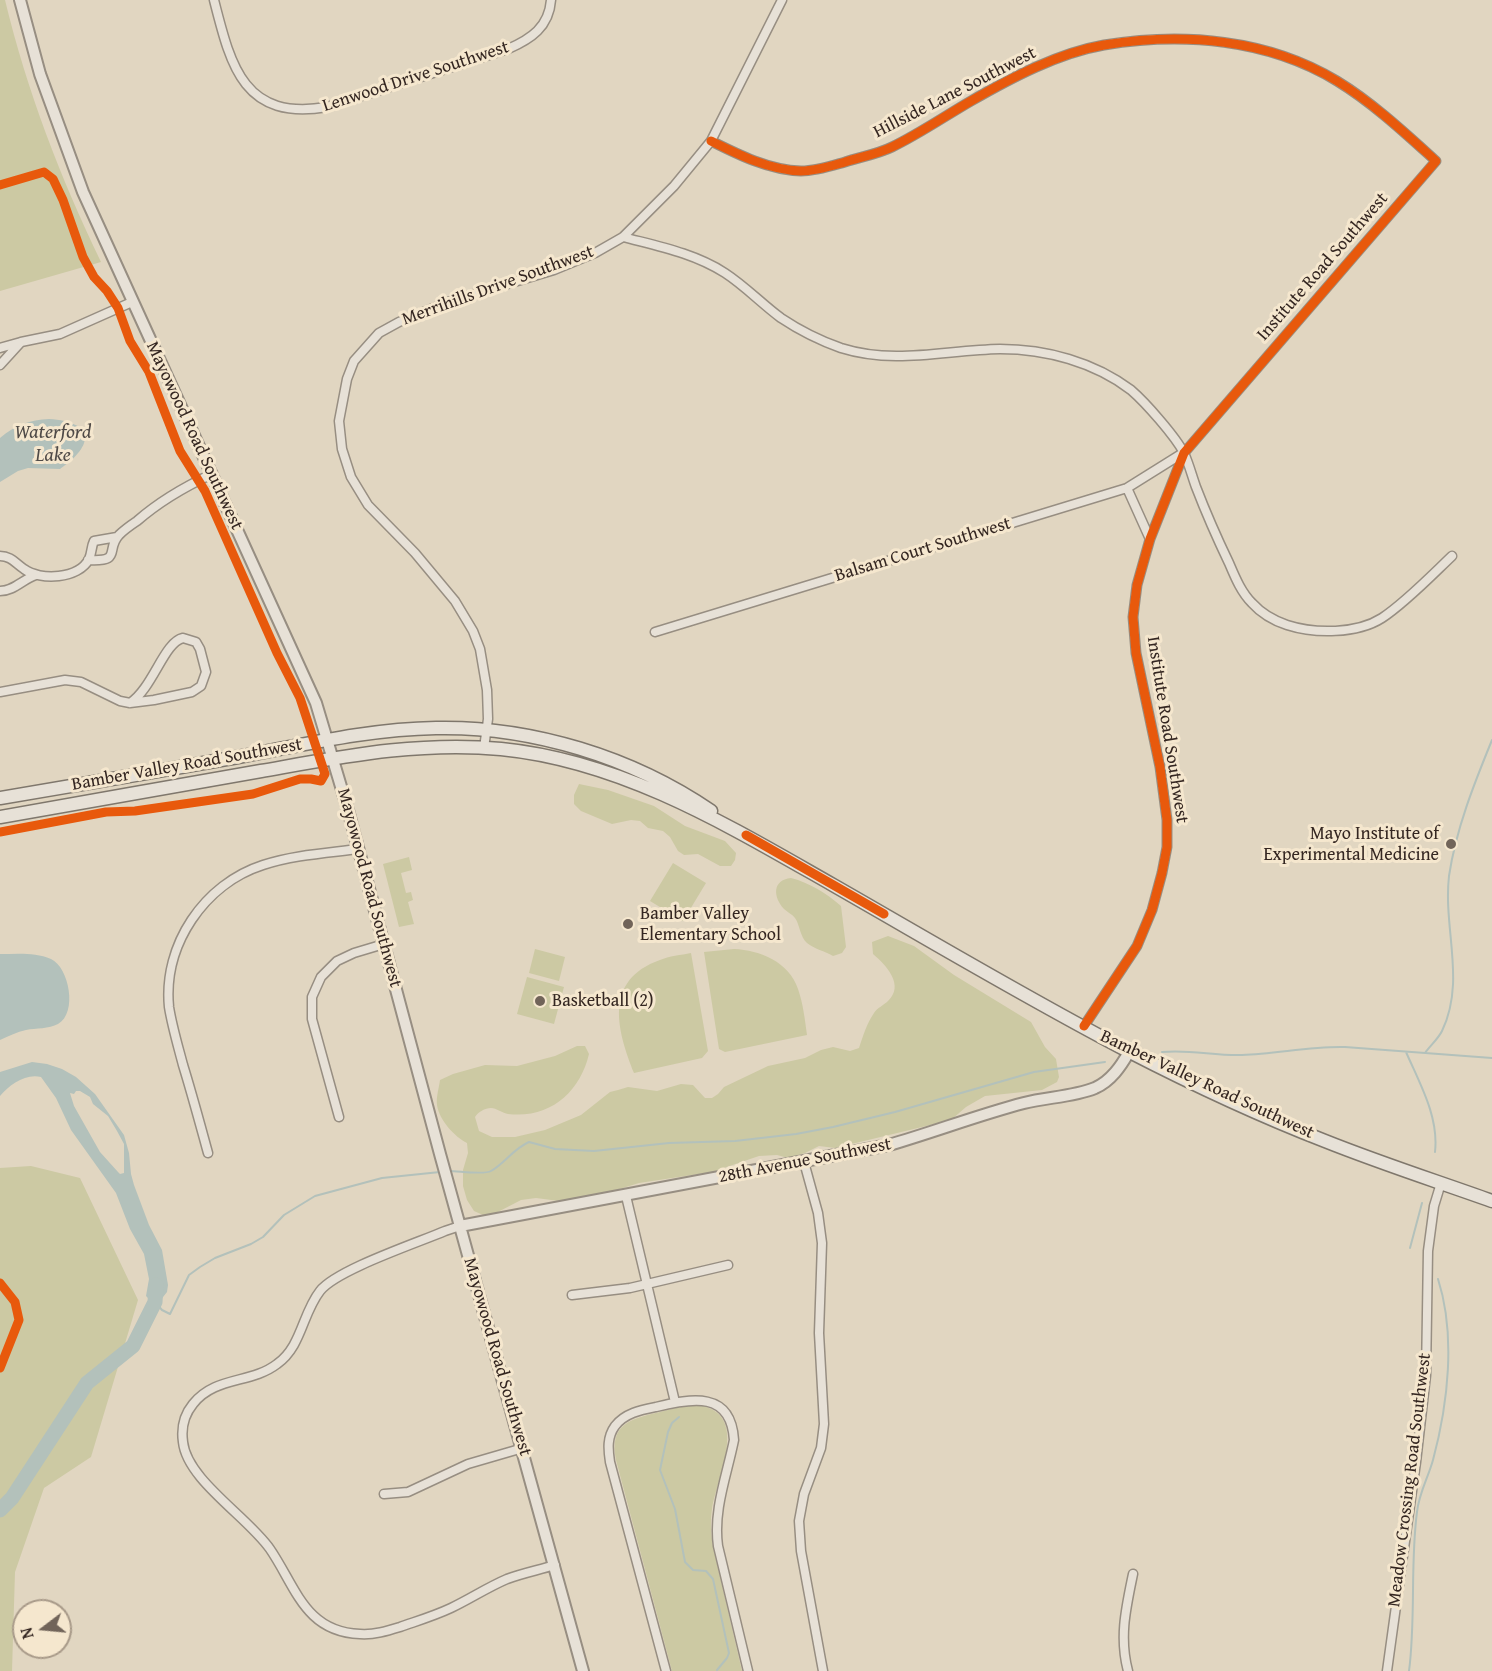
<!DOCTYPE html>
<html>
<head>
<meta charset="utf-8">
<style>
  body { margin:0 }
  #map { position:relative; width:1492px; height:1671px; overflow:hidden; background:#e1d6c1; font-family:"Gentium Book Plus",serif }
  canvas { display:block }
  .north { position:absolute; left:12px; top:1599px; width:60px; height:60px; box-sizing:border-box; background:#f5e7ce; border:2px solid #a89a89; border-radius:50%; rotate:254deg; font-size:16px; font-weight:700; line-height:24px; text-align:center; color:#342621 }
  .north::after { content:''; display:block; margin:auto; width:21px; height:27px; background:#716459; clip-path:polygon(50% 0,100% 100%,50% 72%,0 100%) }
</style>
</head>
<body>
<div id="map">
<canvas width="1492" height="1671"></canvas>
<div class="north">N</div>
</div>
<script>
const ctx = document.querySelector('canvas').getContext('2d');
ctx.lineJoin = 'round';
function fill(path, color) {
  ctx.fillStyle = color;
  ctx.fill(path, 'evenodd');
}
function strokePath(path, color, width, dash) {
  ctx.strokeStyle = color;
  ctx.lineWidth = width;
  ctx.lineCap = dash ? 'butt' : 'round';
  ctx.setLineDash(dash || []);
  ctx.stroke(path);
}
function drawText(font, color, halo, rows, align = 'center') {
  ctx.font = font + ' "Gentium Book Plus",serif';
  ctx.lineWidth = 6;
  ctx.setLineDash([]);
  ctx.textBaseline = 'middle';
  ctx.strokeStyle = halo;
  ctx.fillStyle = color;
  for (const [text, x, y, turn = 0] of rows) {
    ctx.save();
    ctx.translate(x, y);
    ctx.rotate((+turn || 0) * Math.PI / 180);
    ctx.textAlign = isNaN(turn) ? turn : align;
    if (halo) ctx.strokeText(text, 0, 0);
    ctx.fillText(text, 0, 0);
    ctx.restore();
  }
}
fill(new Path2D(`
  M 0,0 L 5,0 C 27,91 60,177 101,262 L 0,291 Z
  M 579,784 L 608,790 L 654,806 L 685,826 L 725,841 L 736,853 L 735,860 L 731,866 L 720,866 L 698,854 L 684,855 L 678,851 L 670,837 L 663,831 L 648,828 L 640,821 L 631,820 L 612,824 L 581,811 L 574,804 L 574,795 Z
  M 409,857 L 412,870 L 401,873 L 406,893 L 411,892 L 413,900 L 408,902 L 414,924 L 399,927 L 383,864 Z
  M 673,863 L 706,883 L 683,921 L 650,901 Z
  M 791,878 C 810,883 826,893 841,906 L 846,947 L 842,953 L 833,956 C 825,951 814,949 807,943 C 800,937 800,925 795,918 C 792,914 787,912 784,909 C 773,897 772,880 791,878 Z
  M 888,936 L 914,946 L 954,975 L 1031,1022 L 1045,1047 L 1056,1059 L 1059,1077 L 1057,1082 L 1042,1090 L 985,1096 L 966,1107 L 951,1120 L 835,1148 L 819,1146 L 805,1153 L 788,1158 L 777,1155 L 759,1156 L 712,1172 L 639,1183 L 613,1191 L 559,1201 L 536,1198 L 521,1200 L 494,1214 L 483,1215 L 474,1211 L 467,1200 L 463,1186 L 463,1170 L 468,1153 L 467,1143 C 455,1137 439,1120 437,1105 C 436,1097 439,1088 440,1080 L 453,1074 L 485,1065 L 517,1066 L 555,1056 L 577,1046 L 585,1046 L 589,1054 C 580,1092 550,1119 508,1114 C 503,1113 496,1108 491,1108 C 485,1108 478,1112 475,1117 L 479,1131 L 492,1137 L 515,1137 L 545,1130 L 581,1115 L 610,1092 L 618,1090 L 628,1087 L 657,1091 L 681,1084 L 693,1085 L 705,1098 L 712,1098 L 718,1094 L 724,1087 L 768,1066 L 805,1058 L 821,1050 L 833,1047 L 850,1051 L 859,1048 C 863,1036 867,1023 874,1013 C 877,1008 884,1005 888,1001 C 905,985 886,965 873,954 L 872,942 Z
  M 535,949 L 565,957 L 559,981 L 529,973 Z
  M 734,949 C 760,950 789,962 798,989 C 803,1003 805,1020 807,1035 L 725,1052 L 719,1049 L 704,952 Z
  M 691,953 L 708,1051 L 702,1058 L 634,1073 C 617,1030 603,980 660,960 C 669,956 681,955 691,953 Z
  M 527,977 L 564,987 L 554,1024 L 517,1014 Z
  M 31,1166 L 80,1178 L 138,1300 L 91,1457 L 44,1488 L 15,1572 L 12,1671 L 0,1671 L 0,1168 Z
  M 698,1405 C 751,1413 717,1477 712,1509 C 710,1522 711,1534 713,1547 L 742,1671 L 672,1671 L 616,1460 C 609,1424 630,1419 660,1412 C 672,1409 685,1405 698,1405 Z`), '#ccc9a3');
fill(new Path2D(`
  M 49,419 C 95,422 95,445 60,469 L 28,468 L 18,471 L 0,482 L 0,438 C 15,425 30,420 49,419 Z
  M 0,954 C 17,954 35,952 51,959 C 69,967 78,1013 58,1024 C 49,1029 36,1028 26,1030 C 17,1032 9,1036 0,1040 Z
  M 32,1062 L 47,1064 L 62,1069 L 76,1077 L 95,1094 L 124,1135 L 129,1153 L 131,1174 L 134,1185 L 149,1225 L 162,1250 L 168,1285 L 167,1292 L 156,1306 L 146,1296 L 149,1279 L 144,1254 L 130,1229 L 116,1193 L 71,1130 L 56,1098 L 41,1077 C 26,1073 9,1085 0,1096 L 0,1072 ZM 76,1091 L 80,1091 L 90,1097 L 93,1104 L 108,1116 L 117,1131 L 124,1144 L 124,1173 L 120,1174 L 118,1172 L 100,1152 L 74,1106 L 70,1093 L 74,1094 Z`), '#b3c1bb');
strokePath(new Path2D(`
  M 1162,1052 C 1189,1049 1215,1056 1242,1055 C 1277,1054 1310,1046 1345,1047 L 1492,1058
  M 1406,1052 C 1420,1084 1439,1117 1435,1152
  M 1425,1053 C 1430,1046 1438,1039 1442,1031 C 1466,981 1443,929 1449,876 C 1456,829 1474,784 1492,740
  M 449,1171 C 459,1171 484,1175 491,1171 C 505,1163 513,1149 529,1142 L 555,1149 L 594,1151 L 669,1143 L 735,1141 L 796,1134 L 833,1127 L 895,1112 L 1034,1072 L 1105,1062
  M 1410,1248 L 1422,1203
  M 156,1303 L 162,1310 L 170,1314 L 189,1275 L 200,1267 L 215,1258 L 251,1244 L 263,1237 L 284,1215 L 315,1196 L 382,1178 L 440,1172
  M 679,1417 L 672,1423 L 668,1432 L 660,1470 L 675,1509 L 685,1562 L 693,1570 L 706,1571 L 713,1579 L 729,1653 L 727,1658 L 717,1670
  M 1409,1671 C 1416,1618 1410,1564 1417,1512 C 1419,1493 1428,1478 1433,1460 C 1448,1404 1456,1335 1438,1279`), '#b3c1bb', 2);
strokePath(new Path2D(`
  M 0,1510 L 12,1498 L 87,1383 L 133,1346 L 155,1302 L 156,1285`), '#b3c1bb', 15);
const minor = new Path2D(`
  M 214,0 C 231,67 244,121 327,107 L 508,49 C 531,39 549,27 551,0
  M 711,141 C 739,155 769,170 801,171 C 816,171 831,166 845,162 C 860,157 878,154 892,147 C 919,134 945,116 971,101 C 1011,78 1058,53 1104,45 C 1183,32 1268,39 1337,81 C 1373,103 1405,133 1436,161 L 1184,453 L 1150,539 L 1137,585 L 1133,617 L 1136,653 L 1160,767 L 1167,820 L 1167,847 L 1162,873 L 1152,910 L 1137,946 L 1084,1026
  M 623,237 C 657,246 694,253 725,273 C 745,286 762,304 781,318 C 799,330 821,341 841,348 C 895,365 946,350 1000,349 C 1046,349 1094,362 1131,390 C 1146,403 1175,436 1184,453 C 1189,464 1192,476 1196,487 C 1206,513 1217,538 1229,563 C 1235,577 1241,592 1252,603 C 1261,613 1275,621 1287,625 C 1315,634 1357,634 1382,618 C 1405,603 1432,575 1452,556
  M 21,342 L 60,334 L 132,302
  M 0,348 L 21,342 L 0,365
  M 1127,488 L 1150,539
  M 0,556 C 11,556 15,563 24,569 C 40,581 79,579 89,559 C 92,553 91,547 94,541 L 117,537
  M 88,560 C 123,562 105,550 119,535 C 124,530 131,525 137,521 C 160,501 184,487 212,474
  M 0,591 C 14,591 23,579 36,575
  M 655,632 L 1127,488 L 1183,453
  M 0,692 L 65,680 L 81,682 L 120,701 L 130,703 L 154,700 L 192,692 L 201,686 L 206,672 L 200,649 L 196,642 L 183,638 C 164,642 153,688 130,703
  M 484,748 L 488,719 L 487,690 L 480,649 L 473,631 L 455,601 L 415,553 L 368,505 L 351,477 L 342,449 L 339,421 L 347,379 L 354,361 L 379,333 L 399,322 L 448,302 L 554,270 L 595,253 L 623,237 L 674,186 L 711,141 L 782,0
  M 339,1117 L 312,1019 L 312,997 L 321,977 L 337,961 L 354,953 L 384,944
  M 208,1153 C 200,1124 192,1094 183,1065 C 178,1046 172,1026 169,1007 C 163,945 204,884 263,865 C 293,855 327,853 358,849
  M 804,1162 L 818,1213 L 822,1243 L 819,1333 L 824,1424 L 821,1448 L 804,1494 L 799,1521 L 801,1551 L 823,1671
  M 626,1196 L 675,1402
  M 460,1226 L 445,1231 C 417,1243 336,1270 320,1291 C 302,1314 302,1346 277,1364 C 251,1384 215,1376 193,1404 C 184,1415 181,1428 183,1442 C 187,1480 248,1517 270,1549 C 296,1587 305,1632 360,1634 C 374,1635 387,1631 400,1627 C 417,1621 434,1616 451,1608 C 470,1599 488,1587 507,1579 C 523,1573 539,1570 555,1565
  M 572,1295 L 630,1288 L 728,1265
  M 384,1494 L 408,1492 L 468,1464 L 523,1448
  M 666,1671 L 610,1462 C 608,1449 607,1437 615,1426 C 625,1413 641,1410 656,1407 C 692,1398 731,1391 734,1440 C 727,1475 713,1510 718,1546 L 748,1671
  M 1128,1671 C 1119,1637 1126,1608 1133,1574
  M 1387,1671 L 1416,1462 L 1426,1375 L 1428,1251 L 1434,1206 L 1441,1183`);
const tertiary = new Path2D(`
  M 20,0 L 40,74 L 83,192 L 316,703 L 348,810 L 440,1154 L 583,1671
  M 460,1226 L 889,1145 C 934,1132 978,1115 1024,1103 C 1047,1097 1073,1097 1095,1088 C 1111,1081 1121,1066 1129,1052`);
const secondary = new Path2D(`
  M 0,798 C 79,785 159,771 238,757 C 303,745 369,729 436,728 C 531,726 632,757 711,811
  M 0,817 C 87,802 174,786 261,771 C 341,757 419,741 501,749 C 623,761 729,826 833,885 C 931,941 1028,999 1128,1051 C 1192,1084 1258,1115 1325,1141 C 1380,1163 1436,1181 1492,1201`);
strokePath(minor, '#978e82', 11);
strokePath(tertiary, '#978e82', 14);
strokePath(secondary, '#7f776c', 15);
strokePath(minor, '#e7e1d7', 8);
strokePath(tertiary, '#e7e1d7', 10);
strokePath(secondary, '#e7e1d7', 12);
strokePath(new Path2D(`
  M 711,141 C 739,155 769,170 801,171 C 816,171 831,166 845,162 C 860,157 878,154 892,147 C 919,134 945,116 971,101 C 1011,78 1058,53 1104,45 C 1183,32 1268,39 1337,81 C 1373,103 1405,133 1436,161 L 1184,453 L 1150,539 L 1137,585 L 1133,617 L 1136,653 L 1160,767 L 1167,820 L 1167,847 L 1162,873 L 1152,910 L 1137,946 L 1084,1026
  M 0,185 L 44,172 L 53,179 L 63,200 L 83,257 L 94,277 L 107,291 L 118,308 L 130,341 L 149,372 L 180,451 L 205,491 L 277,653 L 300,698 L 325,774 L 321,781 L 311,779 L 300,779 L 253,794 L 135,811 L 106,812 L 0,832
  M 746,835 L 884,914
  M 0,1283 L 15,1302 L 19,1320 L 0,1368`), '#e8590c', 9);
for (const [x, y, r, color] of [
  [1451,844,6,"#716459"],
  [628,924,6,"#716459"],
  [540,1001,6,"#716459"]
]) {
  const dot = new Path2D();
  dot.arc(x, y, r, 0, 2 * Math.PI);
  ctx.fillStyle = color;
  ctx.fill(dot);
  strokePath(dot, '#f5e7ce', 2);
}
drawText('18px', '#342621', '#f5e7ce', [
  ["Lenwood Drive Southwest",416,77,-18],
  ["Hillside Lane Southwest",955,93,-27],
  ["Institute Road Southwest",1323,267,-49],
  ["Merrihills Drive Southwest",498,286,-20],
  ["Mayowood Road Southwest",194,436,65],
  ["Balsam Court Southwest",923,550,-17],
  ["Institute Road Southwest",1167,730,81],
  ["Bamber Valley Road Southwest",187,765,-10],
  ["Mayowood Road Southwest",369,888,75],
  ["Bamber Valley Road Southwest",1207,1085,25],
  ["28th Avenue Southwest",805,1161,-11],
  ["Mayowood Road Southwest",497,1357,74],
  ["Meadow Crossing Road Southwest",1410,1480,-83]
]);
drawText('18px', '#342621', '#f5e7ce', [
  ["Mayo Institute of",1439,834,"right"],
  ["Experimental Medicine",1439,855,"right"],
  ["Bamber Valley",640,914],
  ["Elementary School",640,935],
  ["Basketball (2)",552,1001]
], 'left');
drawText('italic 20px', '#4f4a47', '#f5e7ce', [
  ["Waterford",53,433],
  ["Lake",53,456]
]);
</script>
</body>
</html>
